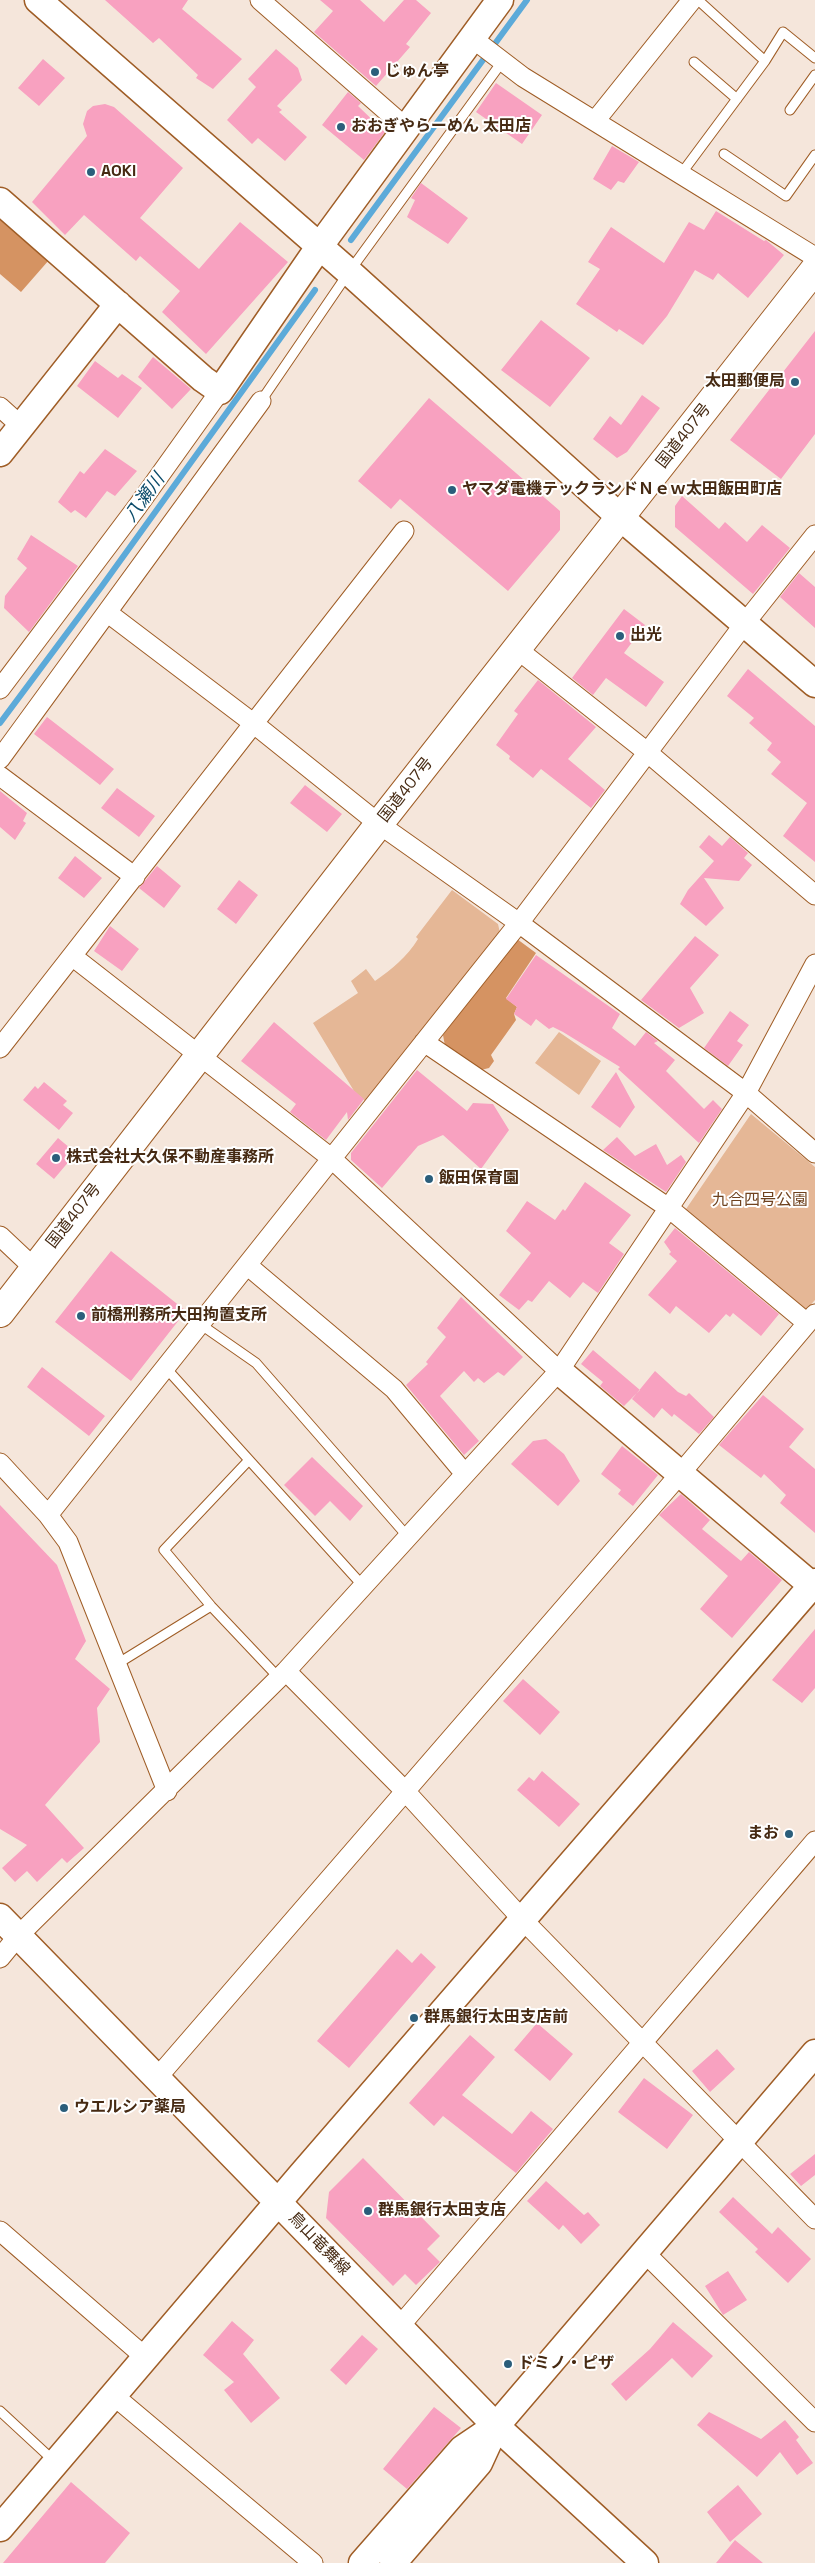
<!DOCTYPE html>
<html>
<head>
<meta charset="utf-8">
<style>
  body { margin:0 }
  canvas { display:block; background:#f5e6db }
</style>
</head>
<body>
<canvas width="815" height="2563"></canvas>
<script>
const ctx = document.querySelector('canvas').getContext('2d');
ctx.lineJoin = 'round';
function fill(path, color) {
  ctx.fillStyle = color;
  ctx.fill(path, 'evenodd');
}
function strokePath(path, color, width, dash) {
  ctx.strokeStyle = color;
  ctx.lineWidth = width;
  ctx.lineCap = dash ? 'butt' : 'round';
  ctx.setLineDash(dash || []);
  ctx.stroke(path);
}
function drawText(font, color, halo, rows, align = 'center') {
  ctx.font = font + ' "Space Grotesk","Noto Sans JP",sans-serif';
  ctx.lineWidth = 4;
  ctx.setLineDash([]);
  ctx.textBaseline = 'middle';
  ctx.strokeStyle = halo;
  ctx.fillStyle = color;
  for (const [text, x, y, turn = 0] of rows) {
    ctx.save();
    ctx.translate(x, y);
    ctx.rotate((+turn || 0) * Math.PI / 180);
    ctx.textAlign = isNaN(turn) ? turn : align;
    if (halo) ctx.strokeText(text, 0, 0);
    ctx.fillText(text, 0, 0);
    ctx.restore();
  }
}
fill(new Path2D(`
  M 452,890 L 498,924 L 500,933 L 415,1042 L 365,1101 L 354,1091 L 313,1023 L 358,993 L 351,981 L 366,969 L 375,981 C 392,969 407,957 418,939 L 416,937 Z
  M 559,1032 L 601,1061 L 579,1095 L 535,1063 Z
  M 751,1114 L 815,1167 L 815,1300 L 805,1311 L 684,1212 Z`), '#e5b796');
fill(new Path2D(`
  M 0,218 L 49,260 L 21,292 L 0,274 Z
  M 517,939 L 536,953 L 506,998 L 517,1007 L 514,1014 L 516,1020 L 491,1055 L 494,1061 L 489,1068 L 481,1070 L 445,1046 L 443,1035 Z`), '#d59362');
strokePath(new Path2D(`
  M 351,240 L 527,0
  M 0,723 L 102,586 L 315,290`), '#5caad9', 6);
fill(new Path2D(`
  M 105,0 L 188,0 L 182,9 L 242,59 L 213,89 L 196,78 L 198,75 L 159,38 L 153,43 Z
  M 320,0 L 360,0 L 384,22 L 404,0 L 416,0 L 431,13 L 406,44 L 410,47 L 376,86 L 314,32 L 333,11 Z
  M 276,49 L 298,68 L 302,80 L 277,106 L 282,110 L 279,112 L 307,137 L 285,161 L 258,138 L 252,144 L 227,120 L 256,87 L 248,79 Z
  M 43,59 L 65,78 L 39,106 L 18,88 Z
  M 496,83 L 542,115 L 522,144 L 476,112 Z
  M 348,92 L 361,103 L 358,106 L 385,132 L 364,160 L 322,125 Z
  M 105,104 L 114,107 L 183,168 L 140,218 L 199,269 L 240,222 L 288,262 L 206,354 L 162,312 L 180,291 L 140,256 L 136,261 L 84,215 L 65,235 L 32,202 L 87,136 L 83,124 L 87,111 L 93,106 Z
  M 612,146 L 639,162 L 624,183 L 618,181 L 611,190 L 593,179 Z
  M 421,183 L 468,218 L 448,244 L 407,217 L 415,200 L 411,198 Z
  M 716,211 L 764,241 L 766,240 L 784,255 L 748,298 L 718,273 L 713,280 L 695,270 L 667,316 L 643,345 L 619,329 L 617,332 L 576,304 L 600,269 L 588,262 L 611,227 L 664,263 L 689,222 L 704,230 Z
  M 541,320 L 590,358 L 550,407 L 501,370 Z
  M 815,331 L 815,434 L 781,479 L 730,440 Z
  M 153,357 L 191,389 L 172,409 L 138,377 Z
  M 95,361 L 118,378 L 122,374 L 142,388 L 118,418 L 77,386 Z
  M 642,395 L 660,408 L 627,452 L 617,458 L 593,439 L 610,416 L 621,425 Z
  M 429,398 L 560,511 L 560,530 L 508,591 L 400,499 L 391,509 L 358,481 Z
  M 105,449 L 137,471 L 115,496 L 107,491 L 86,518 L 75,510 L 71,513 L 58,502 L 80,471 L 84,474 Z
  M 682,496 L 719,529 L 725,522 L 747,542 L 762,525 L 790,548 L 753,594 L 675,527 L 675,506 Z
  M 31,535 L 78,566 L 29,632 L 4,608 L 5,596 L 27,568 L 17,559 Z
  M 799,573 L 815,587 L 815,628 L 780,597 Z
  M 624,609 L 645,625 L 624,653 L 664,682 L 646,707 L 606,678 L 593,695 L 572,678 Z
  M 748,669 L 815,726 L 815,862 L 783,836 L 807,803 L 771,774 L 781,762 L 767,750 L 772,743 L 749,723 L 754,718 L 727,696 Z
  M 538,680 L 596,727 L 568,759 L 605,790 L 591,808 L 541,769 L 533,778 L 509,759 L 510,756 L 496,745 L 518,714 L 514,711 Z
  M 47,717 L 114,769 L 100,785 L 34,734 Z
  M 305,785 L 342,814 L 327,832 L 290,803 Z
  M 117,788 L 155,816 L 139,837 L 101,808 Z
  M 0,791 L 27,813 L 23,821 L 26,823 L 15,840 L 0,827 Z
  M 709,835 L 722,846 L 730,837 L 748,853 L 744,858 L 752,865 L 739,881 L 704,878 L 724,908 L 706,926 L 680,904 L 688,890 L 714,861 L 699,847 Z
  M 75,856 L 102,878 L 84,898 L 58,878 Z
  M 157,866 L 181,886 L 164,908 L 139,888 Z
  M 239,880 L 258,895 L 236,924 L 217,909 Z
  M 110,926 L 139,949 L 122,971 L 94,951 Z
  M 695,936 L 719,955 L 690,988 L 704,1013 L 679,1028 L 641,1000 Z
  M 536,955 L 620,1014 L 612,1028 L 635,1046 L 646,1032 L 658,1041 L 654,1043 L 675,1060 L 666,1071 L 704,1109 L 713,1100 L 722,1109 L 699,1143 L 618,1069 L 620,1067 L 563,1032 L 553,1027 L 549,1029 L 536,1019 L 531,1026 L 514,1014 L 517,1007 L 506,999 Z
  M 730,1011 L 749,1025 L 737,1041 L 743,1045 L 728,1066 L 704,1048 Z
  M 274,1022 L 364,1099 L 348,1120 L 347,1112 L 326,1140 L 290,1112 L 296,1104 L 241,1061 Z
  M 417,1070 L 467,1111 L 473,1103 L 493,1104 L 509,1130 L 481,1169 L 443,1135 L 418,1146 L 382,1188 L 351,1160 L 351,1153 Z
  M 616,1072 L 635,1107 L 620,1128 L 591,1107 Z
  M 44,1082 L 67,1101 L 63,1105 L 73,1113 L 59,1130 L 23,1100 L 35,1086 L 38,1089 Z
  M 617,1137 L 635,1156 L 656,1144 L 667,1165 L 681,1155 L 686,1162 L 666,1192 L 603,1150 Z
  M 58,1138 L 76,1153 L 54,1179 L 36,1164 Z
  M 585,1182 L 631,1215 L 609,1243 L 624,1254 L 598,1293 L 583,1282 L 570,1298 L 549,1281 L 532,1302 L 528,1300 L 519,1310 L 499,1295 L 531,1253 L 506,1231 L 527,1201 L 555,1220 L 563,1209 L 565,1211 Z
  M 675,1228 L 779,1314 L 761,1336 L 733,1313 L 730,1317 L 726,1314 L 709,1333 L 676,1306 L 670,1314 L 648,1295 L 677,1261 L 669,1254 L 671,1252 L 664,1242 Z
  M 111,1251 L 186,1311 L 131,1381 L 55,1322 Z
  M 461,1297 L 523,1357 L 504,1376 L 498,1372 L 484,1383 L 478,1378 L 474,1382 L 464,1371 L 440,1396 L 479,1441 L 464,1455 L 406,1385 L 428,1364 L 426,1362 L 446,1337 L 437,1328 Z
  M 593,1350 L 640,1390 L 624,1406 L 600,1386 L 603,1382 L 581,1364 Z
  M 42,1367 L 105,1416 L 89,1436 L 27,1387 Z
  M 655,1371 L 678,1392 L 686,1396 L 689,1393 L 714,1417 L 699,1434 L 674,1414 L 672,1417 L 662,1408 L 654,1418 L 632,1399 Z
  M 763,1395 L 804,1429 L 789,1447 L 815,1469 L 815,1533 L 780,1503 L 786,1495 L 764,1474 L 761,1478 L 719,1445 Z
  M 546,1439 L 564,1454 L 580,1481 L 558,1506 L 511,1464 L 533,1441 Z
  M 622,1446 L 658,1475 L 633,1506 L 618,1494 L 621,1490 L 601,1474 Z
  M 312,1457 L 363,1506 L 350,1521 L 330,1501 L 315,1516 L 284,1485 Z
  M 681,1494 L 710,1520 L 702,1529 L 741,1561 L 749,1552 L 782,1580 L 732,1638 L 700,1609 L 728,1576 L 659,1515 Z
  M 0,1505 L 57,1565 L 86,1641 L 75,1659 L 110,1689 L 97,1708 L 100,1742 L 45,1805 L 84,1848 L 67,1863 L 62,1858 L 37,1882 L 27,1871 L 15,1882 L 2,1868 L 27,1845 L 0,1829 Z
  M 815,1629 L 815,1688 L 802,1703 L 772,1680 Z
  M 523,1679 L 560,1712 L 540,1735 L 503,1701 Z
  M 542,1771 L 580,1804 L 559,1827 L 517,1790 L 529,1777 L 534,1781 Z
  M 397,1949 L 412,1963 L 421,1953 L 436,1967 L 349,2068 L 317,2041 Z
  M 537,2023 L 573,2054 L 550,2081 L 514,2050 Z
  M 470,2035 L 495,2057 L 462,2095 L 512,2134 L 531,2111 L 553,2129 L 516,2173 L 443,2116 L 434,2126 L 409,2103 Z
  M 717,2049 L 735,2069 L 710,2092 L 692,2071 Z
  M 644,2078 L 693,2115 L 667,2149 L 618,2112 Z
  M 815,2154 L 815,2175 L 801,2186 L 790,2174 Z
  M 363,2158 L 440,2236 L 427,2249 L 440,2262 L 416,2285 L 405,2274 L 393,2286 L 326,2218 L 329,2192 Z
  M 546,2181 L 584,2215 L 588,2212 L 600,2225 L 581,2244 L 563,2225 L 559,2230 L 527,2201 Z
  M 733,2197 L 772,2234 L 778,2227 L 811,2259 L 788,2283 L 755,2252 L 758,2249 L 719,2212 Z
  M 728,2271 L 747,2300 L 723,2315 L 705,2286 Z
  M 232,2321 L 254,2340 L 243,2354 L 280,2398 L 251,2423 L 224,2390 L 234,2382 L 203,2355 Z
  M 673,2322 L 713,2356 L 692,2378 L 672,2358 L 626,2401 L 611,2384 L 650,2349 Z
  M 362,2335 L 378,2349 L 346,2385 L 330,2370 Z
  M 434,2407 L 461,2428 L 407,2489 L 383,2469 Z
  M 709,2412 L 761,2439 L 785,2420 L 799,2437 L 796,2440 L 813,2463 L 797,2475 L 780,2452 L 757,2477 L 697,2425 Z
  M 71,2482 L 130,2533 L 105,2563 L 3,2563 Z
  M 738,2485 L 762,2514 L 730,2542 L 707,2512 Z
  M 735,2540 L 763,2563 L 716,2563 Z`), '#f8a1c0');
const lane = new Path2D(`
  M 765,61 L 783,32 L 815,58
  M 694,62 L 737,99
  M 790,110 L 815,75
  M 724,154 L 786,196 L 815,155
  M 681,174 L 765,61 L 698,0
  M 261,401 L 349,272 L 502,62
  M 200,1324 L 256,1363 L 408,1537
  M 165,1367 L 363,1586
  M 249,1460 L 164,1550 L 211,1606 L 279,1678
  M 117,1664 L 211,1606
  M 0,2411 L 55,2462`);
const street = new Path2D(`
  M 260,0 L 405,127
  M 472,38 L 523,77 L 815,257
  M 595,121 L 692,0
  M 0,407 L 21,426
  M 108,613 L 253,723 L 379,824 L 519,923 L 746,1093 L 815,1153
  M 517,649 L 647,752 L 815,895
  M 0,689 L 137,507 L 220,391
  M 0,759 L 261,401
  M 0,776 L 135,877
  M 72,956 L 331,1158 L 559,1371
  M 424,1042 L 670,1209 L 807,1323
  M 0,1048 L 404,531
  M 0,1236 L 34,1268
  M 247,1265 L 394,1389 L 465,1474
  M 0,1463 L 48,1515 L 68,1542 L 167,1791
  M 48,1515 L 519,923 L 745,623 L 815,535
  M 286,1671 L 405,1791 L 522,1919 L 815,2219
  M 0,1958 L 18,1936 L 286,1671 L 559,1371 L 746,1093 L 815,964
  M 156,2079 L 680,1474 L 815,1314
  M 0,2231 L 145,2357
  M 644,2252 L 815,2422
  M 399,2327 L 815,1841
  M 113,2395 L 313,2563`);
const secondary = new Path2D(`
  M 38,0 L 349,272 L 620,517 L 815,684
  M 0,201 L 203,379 L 220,391 L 319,247 L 500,0
  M 0,453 L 118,304
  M 559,1371 L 815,1588
  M 0,1917 L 496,2426 L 645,2563
  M 496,2426 L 815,2053
  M 0,2528 L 302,2174 L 815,1582
  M 362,2563 L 462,2449 L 496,2426 L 479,2463 L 393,2563`);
const highway = new Path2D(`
  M 0,1313 L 379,824 L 815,269`);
strokePath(lane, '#9f5d26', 11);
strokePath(street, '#9f5d26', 21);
strokePath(secondary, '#9f5d26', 29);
strokePath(highway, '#9f5d26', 30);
strokePath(lane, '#fff', 9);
strokePath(street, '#fff', 19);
strokePath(secondary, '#fff', 26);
strokePath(highway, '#fff', 28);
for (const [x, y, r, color] of [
  [375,72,5,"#2b5e7b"],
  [341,127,5,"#2b5e7b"],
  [91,172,5,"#2b5e7b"],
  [795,382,5,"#2b5e7b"],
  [452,490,5,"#2b5e7b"],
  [620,636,5,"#2b5e7b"],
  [56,1158,5,"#2b5e7b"],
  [429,1179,5,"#2b5e7b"],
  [81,1316,5,"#2b5e7b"],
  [789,1834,5,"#2b5e7b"],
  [414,2018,5,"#2b5e7b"],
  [64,2108,5,"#2b5e7b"],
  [368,2211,5,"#2b5e7b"],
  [508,2364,5,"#2b5e7b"]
]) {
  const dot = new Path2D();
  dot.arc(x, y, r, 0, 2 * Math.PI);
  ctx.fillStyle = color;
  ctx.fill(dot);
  strokePath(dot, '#fff', 2);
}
drawText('bold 16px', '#462a13', '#fff', [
  ["じゅん亭",385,72],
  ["おおぎやらーめん 太田店",351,127],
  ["AOKI",101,172],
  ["太田郵便局",785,382,"right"],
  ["ヤマダ電機テックランドＮｅｗ太田飯田町店",462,490],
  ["出光",630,636],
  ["株式会社大久保不動産事務所",66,1158],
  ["飯田保育園",439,1179],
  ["前橋刑務所大田拘置支所",91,1316],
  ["まお",779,1834,"right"],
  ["群馬銀行太田支店前",424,2018],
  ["ウエルシア薬局",74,2108],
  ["群馬銀行太田支店",378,2211],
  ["ドミノ・ピザ",518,2364]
], 'left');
drawText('16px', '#462a13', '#fff', [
  ["国道407号",684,436,-52],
  ["国道407号",406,790,-52],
  ["国道407号",74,1216,-52],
  ["鳥山竜舞線",319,2244,46]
]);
drawText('16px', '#6f421e', '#fff', [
  ["九合四号公園",760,1201]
]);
drawText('italic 18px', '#0b4b6a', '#fff', [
  ["八瀬川",145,498,-54]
]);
</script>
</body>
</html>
